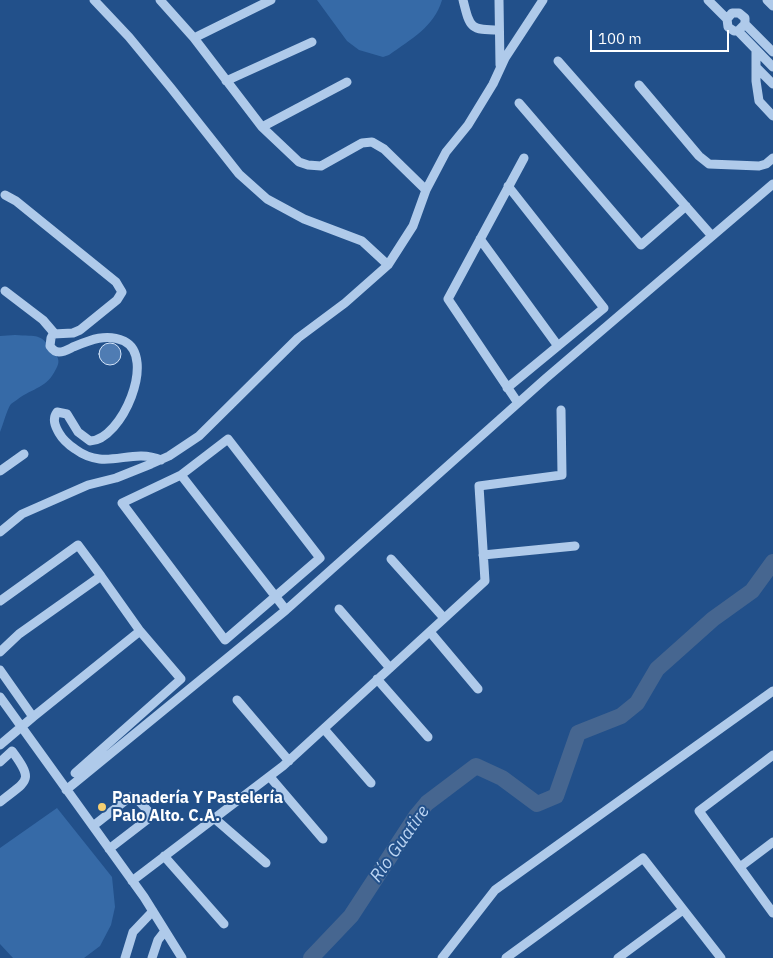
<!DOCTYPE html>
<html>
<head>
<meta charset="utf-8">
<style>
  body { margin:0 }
  #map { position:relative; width:773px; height:958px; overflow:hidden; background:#22508a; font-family:"IBM Plex Sans",sans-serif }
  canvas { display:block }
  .scale { position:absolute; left:590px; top:30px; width:139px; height:22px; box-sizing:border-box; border:2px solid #fff; border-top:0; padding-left:6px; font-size:15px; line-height:18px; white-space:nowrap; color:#fff; -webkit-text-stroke:4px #22508a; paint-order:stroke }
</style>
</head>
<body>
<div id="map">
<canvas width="773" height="958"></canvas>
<div class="scale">100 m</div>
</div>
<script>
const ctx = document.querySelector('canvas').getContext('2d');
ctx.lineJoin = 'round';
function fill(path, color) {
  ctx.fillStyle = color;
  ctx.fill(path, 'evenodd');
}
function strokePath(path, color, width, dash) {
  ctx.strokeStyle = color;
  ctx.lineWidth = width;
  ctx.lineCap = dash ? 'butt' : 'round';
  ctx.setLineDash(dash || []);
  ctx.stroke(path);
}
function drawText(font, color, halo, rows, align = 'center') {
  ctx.font = font + ' "IBM Plex Sans",sans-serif';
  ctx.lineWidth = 4;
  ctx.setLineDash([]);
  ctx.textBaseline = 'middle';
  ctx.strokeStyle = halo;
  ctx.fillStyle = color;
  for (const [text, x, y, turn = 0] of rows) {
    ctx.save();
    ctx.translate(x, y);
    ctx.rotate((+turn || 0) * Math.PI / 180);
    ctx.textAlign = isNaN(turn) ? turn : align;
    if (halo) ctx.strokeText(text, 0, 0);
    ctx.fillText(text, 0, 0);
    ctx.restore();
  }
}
fill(new Path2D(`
  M 317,0 L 442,0 C 434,27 411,39 389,55 L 383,57 L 359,50 L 347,41 Z
  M 15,335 C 38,337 39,332 54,352 C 59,358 60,362 56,369 C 47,388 33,388 18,399 C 16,401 13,402 11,404 C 7,409 3,425 0,432 L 0,336 Z
  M 57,808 L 112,877 L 115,907 L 111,925 L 100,946 L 84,958 L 13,958 L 0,944 L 0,848 Z`), '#366aa7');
strokePath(new Path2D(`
  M 311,958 L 351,916 L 417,815 L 427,803 L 476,766 L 502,778 L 537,804 L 556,796 L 578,733 L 621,716 L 637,703 L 657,669 L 713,619 L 752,591 L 773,562`), '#466690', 16);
const building = new Path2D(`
  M99 354a11 11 0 1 1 22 0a11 11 0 1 1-22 0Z`);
fill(building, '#4f7cb3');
strokePath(building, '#d4e4f8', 1);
strokePath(new Path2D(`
  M 94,0 L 129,37 L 171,88 L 239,174 L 267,199 L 304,219 L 362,241 L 388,265
  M 160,0 L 194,38 L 262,127 L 299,162 L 308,165 L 321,166 L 362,143 L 372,142 L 384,149 L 426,190
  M 463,0 C 470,28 470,30 499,30
  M 499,0 L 500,65
  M 708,0 L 727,19 L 728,27 L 734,31 L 738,31 L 745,24 L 745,18 L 739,13 L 732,13 L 727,19
  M 767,0 L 773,6
  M 745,24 L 773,52
  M 738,31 L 773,67
  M 194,38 L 271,0
  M 756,50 L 756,81 L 759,101 L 773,116
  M 558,61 L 712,236
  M 756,67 L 773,84
  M 226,81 L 312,42
  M 639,85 L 699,156 L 709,164 L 759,166 L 766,164 L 773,158
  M 519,103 L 641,245 L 686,206
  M 262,127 L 347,82
  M 5,195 L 16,201 L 116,282 L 122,292 L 117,300 L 80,330 L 73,333 L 53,334 L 51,338 L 50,346 C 52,349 55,352 59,352 C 64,352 69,349 73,347 C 90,340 106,333 124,341 C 157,357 122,440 90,441 L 78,432 L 67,414 L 57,412 C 52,419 55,426 59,433 C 63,440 69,445 75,449 C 106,472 130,447 161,460
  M 480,239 L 558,346
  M 5,291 L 43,320 L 55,334
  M 507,388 L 604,308 L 508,186
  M 518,403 L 448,299 L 524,158
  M 228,439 L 320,558 L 225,640 L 122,503 L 181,475 Z
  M 0,471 L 24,454
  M 181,475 L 286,610
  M 0,532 L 22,514 L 88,485 L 116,478 L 151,464 L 169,456 L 199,436 L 298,338 L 345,303 L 388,265 L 413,226 L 426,190 L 446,152 L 468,125 L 493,84 L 505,58 L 543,0
  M 483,555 L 575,546
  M 391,559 L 444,618
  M 101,576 L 140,631
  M 0,601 L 78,545 L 101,576 L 19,634 L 0,652
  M 339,609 L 390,668
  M 430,632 L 478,689
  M 0,670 L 33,717 L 140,631 L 181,679 L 75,773
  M 377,679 L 428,737
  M 0,697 L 144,897 L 182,958
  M 237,700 L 289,761
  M 324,729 L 371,783
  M 0,745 L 33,717
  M 773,755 L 699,811 L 773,913
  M 0,762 L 12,751 C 35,782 27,780 0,802
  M 270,777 L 323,839
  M 66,790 L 286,610 L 545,379 L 773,184
  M 214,818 L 266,863
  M 93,826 L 130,797 L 137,799 L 149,812 L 148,819 L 109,849
  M 164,856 L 224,924
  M 740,867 L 773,842
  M 132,881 L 283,766 L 485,581 L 479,486 L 562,475 L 561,410
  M 125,958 L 133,932 L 153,911
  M 152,958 L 158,940 L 165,931
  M 442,958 L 495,890 L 773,691
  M 506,958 L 643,858 L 721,958
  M 618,958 L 683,910`), '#afcaea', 9);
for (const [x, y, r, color] of [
  [102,807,5,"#f6cf71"]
]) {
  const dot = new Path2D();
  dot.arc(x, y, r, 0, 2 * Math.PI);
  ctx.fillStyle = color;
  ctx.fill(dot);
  strokePath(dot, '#22508a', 2);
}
drawText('bold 16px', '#fff', '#22508a', [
  ["Panadería Y Pastelería",112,798],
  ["Palo Alto. C.A.",112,816]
], 'left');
drawText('italic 18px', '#bbd4f2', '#22508a', [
  ["Río Guatire",400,844,-55]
]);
</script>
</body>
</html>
